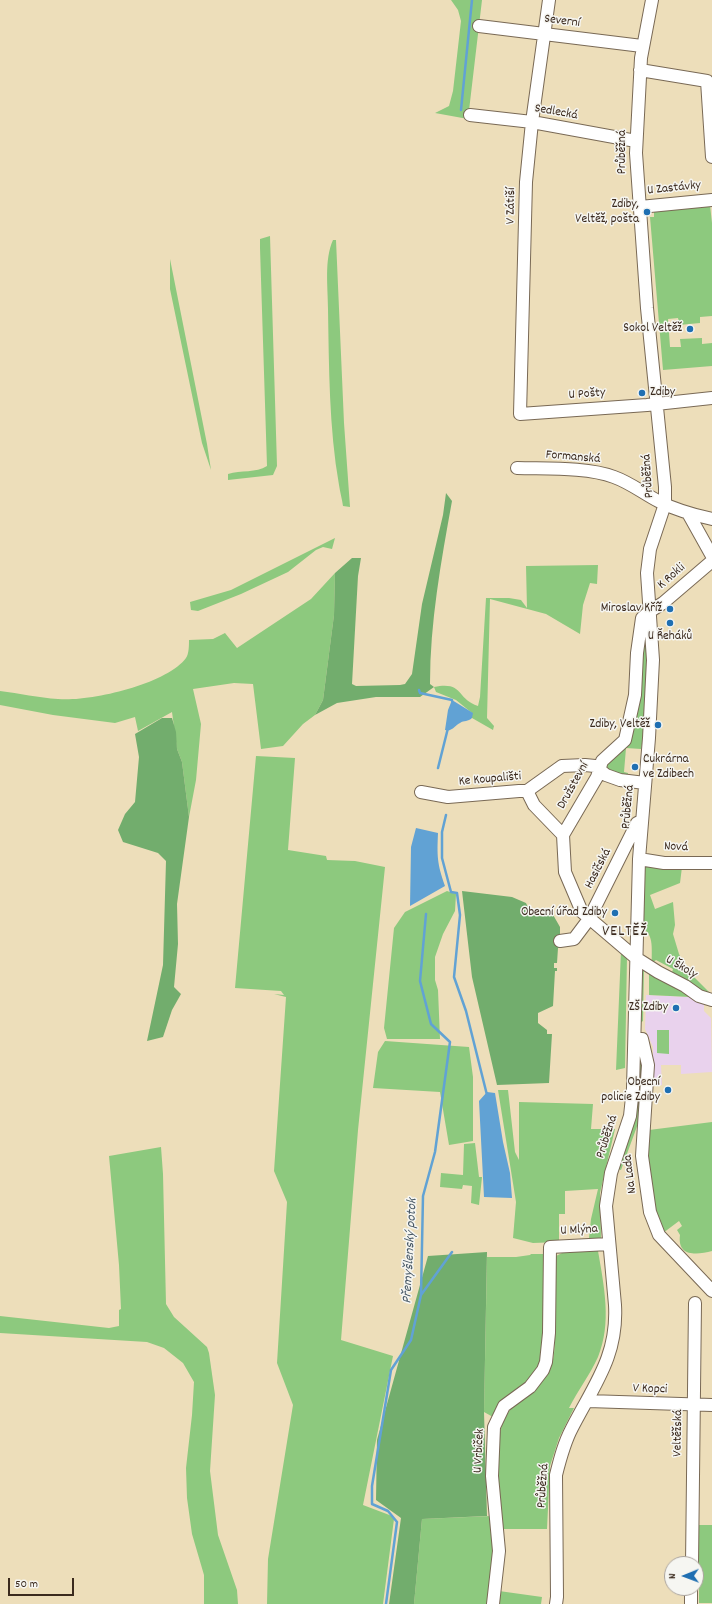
<!DOCTYPE html>
<html>
<head>
<meta charset="utf-8">
<style>
  body { margin:0 }
  #map { position:relative; width:712px; height:1604px; overflow:hidden; background:#eddeba; font-family:Dekko,sans-serif }
  canvas { display:block }
  .north { position:absolute; left:664px; top:1556px; width:40px; height:40px; box-sizing:border-box; background:#f6f6f2; border:1px solid #aba49d; border-radius:50%; rotate:269deg; font-size:11px; font-weight:700; line-height:16px; text-align:center; color:#3b2a1e }
  .north::after { content:''; display:block; margin:auto; width:14px; height:18px; background:#1f6fb2; clip-path:polygon(50% 0,100% 100%,50% 72%,0 100%) }
  .scale { position:absolute; left:8px; top:1578px; width:66px; height:18px; box-sizing:border-box; border:2px solid #3b2a1e; border-top:0; padding-left:5px; font-size:12px; line-height:14px; white-space:nowrap; color:#3b2a1e; -webkit-text-stroke:3px #f6f6f2; paint-order:stroke }
</style>
</head>
<body>
<div id="map">
<canvas width="712" height="1604"></canvas>
<div class="north">N</div>
<div class="scale">50 m</div>
</div>
<script>
const ctx = document.querySelector('canvas').getContext('2d');
ctx.lineJoin = 'round';
function fill(path, color) {
  ctx.fillStyle = color;
  ctx.fill(path, 'evenodd');
}
function strokePath(path, color, width, dash) {
  ctx.strokeStyle = color;
  ctx.lineWidth = width;
  ctx.lineCap = dash ? 'butt' : 'round';
  ctx.setLineDash(dash || []);
  ctx.stroke(path);
}
function drawText(font, color, halo, rows, align = 'center') {
  ctx.font = font + ' Dekko,sans-serif';
  ctx.lineWidth = 3;
  ctx.setLineDash([]);
  ctx.textBaseline = 'middle';
  ctx.strokeStyle = halo;
  ctx.fillStyle = color;
  for (const [text, x, y, turn = 0] of rows) {
    ctx.save();
    ctx.translate(x, y);
    ctx.rotate((+turn || 0) * Math.PI / 180);
    ctx.textAlign = isNaN(turn) ? turn : align;
    if (halo) ctx.strokeText(text, 0, 0);
    ctx.fillText(text, 0, 0);
    ctx.restore();
  }
}
fill(new Path2D(`
  M 646,995 L 691,997 L 704,1002 L 704,1011 L 711,1018 L 712,1072 L 681,1074 L 681,1065 L 661,1065 L 662,1085 L 653,1086 L 653,1047 L 645,1029 Z`), '#e9d2ed');
fill(new Path2D(`
  M 451,0 L 482,0 L 468,119 L 435,113 L 449,106 L 453,91 L 461,21 L 458,10 Z
  M 710,205 L 712,223 L 712,316 L 700,317 L 700,323 L 679,325 L 678,318 L 668,319 L 670,347 L 681,347 L 680,339 L 702,338 L 702,344 L 712,343 L 712,366 L 663,370 L 650,217 L 654,217 L 654,210 Z
  M 270,236 L 277,466 L 273,475 L 228,480 L 228,474 C 241,470 256,473 267,466 L 260,248 L 260,239 Z
  M 333,240 L 336,240 L 344,423 L 350,507 L 343,506 C 342,499 340,492 339,485 C 329,428 329,367 328,309 C 328,287 324,260 333,240 Z
  M 170,259 L 207,444 L 211,470 L 202,443 L 170,289 Z
  M 335,538 L 332,549 L 323,547 L 316,550 L 288,572 L 241,594 L 198,611 L 191,610 L 190,602 L 231,590 Z
  M 598,565 L 597,584 L 590,583 L 583,605 L 580,634 L 546,614 L 490,599 L 487,718 L 494,726 L 493,730 L 472,718 L 472,713 L 456,700 L 436,692 L 434,687 C 464,681 456,699 478,706 L 480,697 L 486,598 L 509,598 L 521,600 L 527,608 L 526,566 Z
  M 335,573 L 334,615 L 323,700 L 315,715 L 303,724 L 283,746 L 261,749 L 253,684 L 234,683 L 193,689 L 201,724 L 196,780 L 189,817 L 182,762 L 177,749 L 172,712 L 138,731 L 135,717 L 115,723 L 53,715 L 0,705 L 0,691 C 19,693 39,698 58,699 C 90,702 167,684 186,658 C 189,654 189,645 189,640 L 213,639 L 225,633 L 237,648 L 311,599 Z
  M 644,622 L 649,656 L 644,734 L 641,749 L 626,748 L 624,772 L 628,773 L 628,780 L 608,772 L 606,767 L 628,735 Z
  M 256,756 L 295,758 L 288,850 L 326,856 L 327,860 L 355,861 L 385,867 L 358,1130 L 341,1340 L 393,1356 L 363,1505 L 392,1516 L 394,1519 L 383,1604 L 267,1604 L 268,1559 L 293,1405 L 277,1363 L 287,1202 L 274,1171 L 286,997 L 274,994 L 284,995 L 281,991 L 235,988 Z
  M 647,864 L 682,867 L 680,883 L 650,895 L 655,909 L 673,902 L 675,925 L 673,934 L 679,954 L 687,970 L 712,995 L 712,996 L 671,976 L 673,969 L 656,960 L 652,963 C 651,953 655,933 642,929 L 644,867 Z
  M 447,891 L 456,894 L 455,911 L 443,934 L 435,957 L 435,980 L 438,990 L 440,1039 L 387,1039 L 384,1028 L 394,928 L 405,912 Z
  M 621,951 L 627,957 L 625,1068 L 616,1070 Z
  M 644,969 L 643,1021 L 640,1023 L 642,970 Z
  M 649,970 L 691,997 L 649,995 Z
  M 657,1030 L 669,1030 L 669,1054 L 657,1053 Z
  M 385,1041 L 469,1047 L 473,1077 L 473,1141 L 449,1145 L 440,1092 L 373,1088 L 378,1052 Z
  M 640,1049 L 644,1070 L 639,1121 L 621,1170 L 618,1169 L 633,1123 L 638,1097 Z
  M 498,1090 L 508,1090 L 515,1152 L 519,1160 L 519,1102 L 593,1104 L 591,1129 L 615,1129 L 600,1193 L 601,1240 L 585,1241 L 589,1238 L 591,1219 L 598,1189 L 565,1191 L 565,1214 L 559,1214 L 559,1242 L 533,1243 L 513,1238 L 516,1202 Z
  M 712,1122 L 712,1251 C 697,1255 677,1257 680,1235 L 677,1230 L 682,1226 L 679,1221 L 663,1233 L 657,1219 L 646,1171 L 649,1130 Z
  M 475,1143 L 479,1177 L 482,1177 L 479,1205 L 471,1203 L 472,1186 L 463,1185 L 462,1189 L 440,1187 L 441,1173 L 463,1175 L 464,1144 Z
  M 161,1147 L 163,1174 L 166,1304 L 174,1317 L 207,1347 L 209,1353 L 215,1395 L 210,1471 L 218,1535 L 237,1590 L 238,1604 L 204,1604 L 204,1575 L 192,1534 L 187,1498 L 186,1468 L 192,1415 L 194,1382 L 183,1363 L 164,1348 L 147,1342 L 0,1333 L 0,1316 L 109,1328 L 119,1326 L 119,1310 L 121,1309 L 119,1265 L 109,1156 Z
  M 598,1251 C 604,1286 612,1323 598,1357 C 590,1375 578,1390 569,1408 L 574,1408 L 559,1438 L 550,1466 L 547,1529 L 503,1529 C 499,1499 489,1435 510,1410 C 515,1404 522,1402 527,1397 C 538,1388 547,1377 552,1363 C 556,1351 554,1336 554,1323 C 554,1301 555,1279 556,1256 L 564,1252 Z
  M 531,1254 L 544,1254 L 543,1348 C 540,1378 513,1397 493,1417 L 484,1412 L 487,1257 L 516,1257 L 530,1255 Z
  M 491,1516 L 495,1546 L 487,1604 L 414,1604 L 422,1519 Z
  M 699,1525 L 712,1525 L 712,1603 L 699,1603 Z
  M 499,1591 L 542,1597 L 541,1604 L 498,1604 Z`), '#8dc97e');
fill(new Path2D(`
  M 446,493 L 452,501 C 441,562 430,622 430,684 L 434,687 L 420,697 L 376,697 L 337,703 L 315,715 L 323,700 L 334,615 L 335,573 L 352,558 L 361,558 L 358,576 L 352,684 L 356,686 L 400,685 L 405,684 L 412,674 L 422,604 L 443,515 Z
  M 162,718 L 172,718 L 176,732 L 177,749 L 182,762 L 189,817 L 177,904 L 178,944 L 174,987 L 181,994 L 172,1010 L 163,1037 L 147,1041 L 163,965 L 166,861 L 158,853 L 123,842 L 118,830 L 125,814 L 135,802 L 139,757 L 135,734 Z
  M 462,891 L 512,897 L 526,903 L 531,914 L 552,913 L 560,927 L 560,948 L 558,948 L 557,963 L 554,963 L 554,968 L 557,968 L 557,971 L 555,971 L 553,1006 L 538,1013 L 538,1023 L 547,1030 L 547,1034 L 552,1034 L 549,1083 L 497,1085 L 472,977 Z
  M 487,1252 L 484,1412 L 487,1516 L 422,1519 L 414,1604 L 389,1604 L 401,1518 L 376,1500 L 377,1440 L 428,1256 Z`), '#72ad6d');
fill(new Path2D(`
  M 452,700 L 473,713 L 472,718 C 468,722 464,720 460,723 C 454,726 452,732 445,730 L 448,710 Z
  M 416,828 L 438,833 C 437,856 437,863 445,886 L 410,906 L 411,847 Z
  M 487,1092 L 495,1093 L 503,1142 L 510,1173 L 512,1198 L 484,1197 L 479,1101 Z`), '#61a2d4');
strokePath(new Path2D(`
  M 461,110 L 472,0
  M 419,690 L 420,693 L 452,700 L 452,701
  M 438,768 L 448,728
  M 446,815 L 442,832 L 442,858 L 451,892 L 457,893 L 460,915 L 454,977 L 466,1011 L 487,1095
  M 421,1295 L 452,1252
  M 386,1604 L 397,1522 L 388,1511 L 372,1504 L 372,1486 L 391,1370 L 411,1340 L 421,1295 L 423,1196 L 435,1152 L 450,1042 L 431,1024 L 420,981 L 426,914`), '#61a2d4', 2.5);
const minor = new Path2D(`
  M 549,0 L 532,122 L 526,182 L 520,414 L 647,405 L 712,398
  M 479,26 L 642,46
  M 640,70 L 707,81 L 712,157
  M 470,115 L 532,122 L 636,141
  M 640,207 L 712,200
  M 517,468 C 546,469 587,467 614,477 C 631,483 644,494 660,502 C 676,510 694,515 712,519
  M 688,513 L 712,556
  M 712,561 L 663,603 L 649,612 L 642,618 L 637,653 L 635,695 L 625,740 L 602,761 L 597,777 L 563,835 L 565,872 L 582,912 L 636,958 L 658,972 L 685,986 L 699,996 L 712,1000
  M 527,791 L 534,805 L 563,835
  M 421,792 L 448,797 L 519,791 L 527,791 L 562,766 L 585,765 L 595,766 L 606,775 L 620,780 L 645,783
  M 639,859 L 664,863 L 712,863
  M 560,941 L 574,939 L 589,919 L 637,823 L 641,821
  M 635,1039 L 642,1039 L 648,1065 L 642,1156 L 650,1212 L 659,1235 L 712,1291
  M 588,1401 L 712,1405
  M 692,1564 L 695,1303
  M 493,1604 L 499,1551 L 492,1476 L 494,1427 L 504,1406 L 530,1387 L 543,1370 L 546,1362 L 549,1333 L 550,1247 L 609,1244
  M 556,1604 L 557,1597 L 556,1475 C 560,1459 564,1443 572,1428 C 594,1385 618,1356 615,1305 L 606,1206 L 611,1173 L 630,1116 L 633,1088 L 639,859 L 649,738 L 653,660 L 647,573 L 650,549 L 665,504 L 665,487 L 647,308 L 636,153 L 641,58 L 652,0
  M 691,1604 L 691,1588`);
strokePath(minor, '#796955', 14);
strokePath(minor, '#fff', 12);
for (const [x, y, r, color] of [
  [647,212,4,"#1f6fb2"],
  [690,329,4,"#1f6fb2"],
  [642,393,4,"#1f6fb2"],
  [670,609,4,"#1f6fb2"],
  [670,623,4,"#1f6fb2"],
  [658,725,4,"#1f6fb2"],
  [635,767,4,"#1f6fb2"],
  [615,913,4,"#1f6fb2"],
  [676,1008,4,"#1f6fb2"],
  [668,1090,4,"#1f6fb2"]
]) {
  const dot = new Path2D();
  dot.arc(x, y, r, 0, 2 * Math.PI);
  ctx.fillStyle = color;
  ctx.fill(dot);
  strokePath(dot, '#f6f6f2', 1.5);
}
drawText('13px', '#3b2a1e', '#f6f6f2', [
  ["Severní",562,22,7],
  ["Sedlecká",556,113,10],
  ["Průběžná",623,152,-90],
  ["U Zastávky",674,189,-6],
  ["V Zátiší",512,206,-89],
  ["U Pošty",587,395,-4],
  ["Formanská",573,458,5],
  ["Průběžná",649,476,-94],
  ["K Rokli",672,577,-41],
  ["Ke Koupališti",490,780,-5],
  ["Družstevní",574,786,-61],
  ["Průběžná",629,807,-85],
  ["Nová",676,848,2],
  ["Hasičská",599,869,-63],
  ["U Školy",681,968,30],
  ["Průběžná",608,1137,-72],
  ["Na Lada",631,1174,-97],
  ["U Mlýna",579,1231,-3],
  ["V Kopci",650,1390,2],
  ["Veltěžská",679,1433,-89],
  ["U Vrbiček",480,1451,-87],
  ["Průběžná",544,1486,-86]
]);
drawText('13px', '#3b2a1e', '#f6f6f2', [
  ["Zdiby,",639,205],
  ["Veltěž, pošta",639,220],
  ["Sokol Veltěž",682,329],
  ["Zdiby",650,393,"left"],
  ["Miroslav Kříž",662,609],
  ["U Řeháků",670,637,"center"],
  ["Zdiby, Veltěž",650,725],
  ["Cukrárna",643,760,"left"],
  ["ve Zdibech",643,775,"left"],
  ["Obecní úřad Zdiby",607,913],
  ["ZŠ Zdiby",668,1008],
  ["Obecní",660,1083],
  ["policie Zdiby",660,1098]
], 'right');
drawText('italic 14px', '#4a5a67', '#f6f6f2', [
  ["Přemyšlenský potok",411,1251,-87]
]);
ctx.letterSpacing = '1px';
drawText('15px', '#3b2a1e', '#f6f6f2', [
  ["VELTĚŽ",625,933]
]);
ctx.letterSpacing = '0px';
</script>
</body>
</html>
